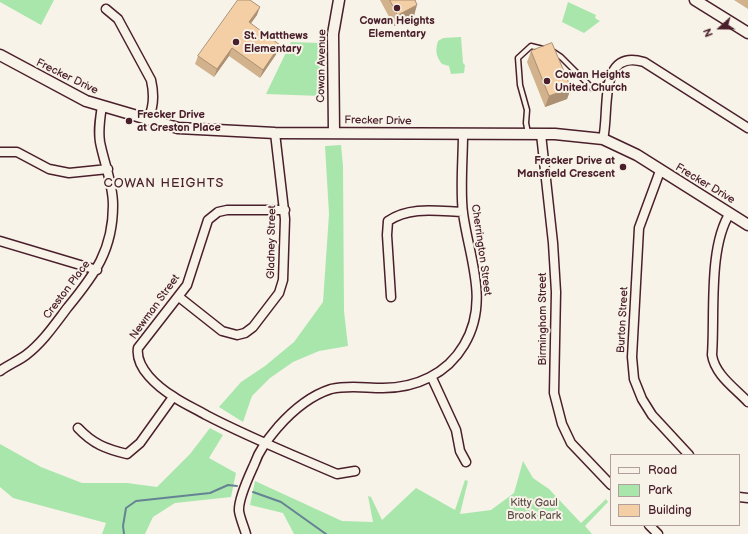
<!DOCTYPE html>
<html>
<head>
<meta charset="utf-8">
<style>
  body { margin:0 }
  #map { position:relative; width:748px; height:534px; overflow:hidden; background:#f7f3e8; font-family:"Balsamiq Sans",sans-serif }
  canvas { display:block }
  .legend { position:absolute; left:610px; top:454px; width:130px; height:72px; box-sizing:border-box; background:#f7f3e8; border:1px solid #b29e9c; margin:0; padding:5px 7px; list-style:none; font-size:12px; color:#4a1f2b }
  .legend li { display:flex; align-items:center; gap:8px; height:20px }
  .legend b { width:20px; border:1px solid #b29e9c }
  .north { position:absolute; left:700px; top:8px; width:40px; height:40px; -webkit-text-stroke:3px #f7f3e8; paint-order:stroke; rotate:249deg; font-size:11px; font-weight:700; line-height:16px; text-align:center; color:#4a1f2b }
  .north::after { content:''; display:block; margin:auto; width:14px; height:18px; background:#4a1f2b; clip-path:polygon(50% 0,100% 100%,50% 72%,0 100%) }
</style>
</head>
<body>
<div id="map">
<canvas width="748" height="534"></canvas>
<ul class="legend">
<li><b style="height:5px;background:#f7f3e8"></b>Road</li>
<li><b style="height:11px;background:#a9e6ac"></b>Park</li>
<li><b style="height:11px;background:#f4cea4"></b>Building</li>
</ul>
<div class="north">N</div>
</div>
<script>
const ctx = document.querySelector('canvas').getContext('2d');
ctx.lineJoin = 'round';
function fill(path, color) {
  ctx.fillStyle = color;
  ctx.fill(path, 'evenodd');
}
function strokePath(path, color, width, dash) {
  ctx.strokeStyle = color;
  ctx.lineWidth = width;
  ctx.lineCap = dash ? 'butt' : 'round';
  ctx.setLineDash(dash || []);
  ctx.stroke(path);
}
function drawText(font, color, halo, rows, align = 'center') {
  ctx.font = font + ' "Balsamiq Sans",sans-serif';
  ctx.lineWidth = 4;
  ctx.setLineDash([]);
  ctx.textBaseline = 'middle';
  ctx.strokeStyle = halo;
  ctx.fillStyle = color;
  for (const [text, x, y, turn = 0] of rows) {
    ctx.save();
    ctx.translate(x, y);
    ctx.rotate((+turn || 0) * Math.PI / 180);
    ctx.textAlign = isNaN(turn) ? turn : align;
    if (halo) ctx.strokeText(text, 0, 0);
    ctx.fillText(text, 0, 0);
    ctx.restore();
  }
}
fill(new Path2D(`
  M 0,0 L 54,0 L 41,25 L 0,2 Z
  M 568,2 L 596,15 L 595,18 L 600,21 L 584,33 L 562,22 Z
  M 461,37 L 463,63 L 465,65 L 464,73 L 451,74 L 449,66 L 442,64 C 436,56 435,51 438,41 L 443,38 Z
  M 291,42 L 321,43 L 320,96 L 266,94 Z
  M 341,145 L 343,166 L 344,311 L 348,346 L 319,351 L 293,362 L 270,378 L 252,396 L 243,422 L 219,407 L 241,382 L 265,366 L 294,342 L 323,302 L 329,214 L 325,146 Z
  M 210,428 L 223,435 L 209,458 L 236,473 L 231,497 L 175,503 L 153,517 L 145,534 L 102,534 L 106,523 L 13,498 L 0,487 L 0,444 L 41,467 L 82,483 L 127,483 L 157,487 L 190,454 Z
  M 523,461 L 533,478 L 549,489 L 581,523 L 606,499 L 608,502 L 585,526 L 592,534 L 294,534 L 283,513 L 250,505 L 255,481 L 342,521 L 373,522 L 368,496 L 371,497 L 382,520 L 416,488 L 455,510 L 465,480 L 468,481 L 460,514 L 491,510 L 514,493 Z`), '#a9e6ac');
strokePath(new Path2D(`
  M 253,492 L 281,502 L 326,534
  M 124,534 L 123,526 L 126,508 L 136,501 L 210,493 L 228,485 L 237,486`), '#668393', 2);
const service = new Path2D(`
  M 552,51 L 561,57 L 592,88 L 608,84
  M 528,133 L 526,123 L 527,110 L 520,85 L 518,58 L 531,46 L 543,49`);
const minor = new Path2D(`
  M 106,9 L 118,19 L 151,80 C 154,93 154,107 148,119
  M 541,134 L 553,243 L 556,292 L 554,393 L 562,424 L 571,443 L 611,485
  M 603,139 C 610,112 597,48 644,62 L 748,128
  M 0,152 L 17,152 L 49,169 L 69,173 L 108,169
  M 660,171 L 639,228 L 632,357 L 634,379 L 642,399 L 652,415 L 689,455
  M 285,210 L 227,210 L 218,212 L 208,220 L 187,285 L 138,348 C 135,368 158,387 174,397 C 184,404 196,409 206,415 C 248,437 293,455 337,474 L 355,471
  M 730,213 C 708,247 715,315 712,355 C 715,375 735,388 748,402
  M 0,241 L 97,270
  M 179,297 L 222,331 L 237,335 L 245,333 L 253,327 L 279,293 L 283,280 L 285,219 L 275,133
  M 391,297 L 387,235 L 388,221 C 410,206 437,211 463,212
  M 0,371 C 8,365 18,361 26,355 C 43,342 55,324 68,307 C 95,274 113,250 113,205 C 113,183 104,163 100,142 C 98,130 100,119 102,106
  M 432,378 L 456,430 L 460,451 L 466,462
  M 78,428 C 93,444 106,449 127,454 L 140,443 L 173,397
  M 739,497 L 748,498
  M 649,525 L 658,534
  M 246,534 C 244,527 240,518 239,511 C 238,499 249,476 254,465 C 259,450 268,439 278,427 C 293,410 309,396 331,389 C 348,385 365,388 383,388 C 416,388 447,374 464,345 C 490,302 469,258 463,213 C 460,190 463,158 463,134`);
const tertiary = new Path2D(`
  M 695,0 L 748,33
  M 0,55 L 86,101 L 178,128 L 275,133 L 555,134 L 603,139 L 637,155 L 748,225
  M 334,132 L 333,34 L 339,0`);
strokePath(service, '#4a1f2b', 7);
strokePath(minor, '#4a1f2b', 11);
strokePath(tertiary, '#4a1f2b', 13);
strokePath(service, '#f7f3e8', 4);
strokePath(minor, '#f7f3e8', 8);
strokePath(tertiary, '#f7f3e8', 10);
fill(new Path2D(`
  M 380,0 L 415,0 L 414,16 L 394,26 Z
  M 734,0 L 748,0 L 748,9 Z
  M 257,15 L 251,23 L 277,53 L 260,78 L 229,56 L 214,77 L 195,64 L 198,56 Z
  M 531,51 L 571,88 L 567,99 L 545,107 L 527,62 Z`), '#d2b18d');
fill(new Path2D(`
  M 417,5 L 414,16 L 394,26 L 398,15 Z
  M 260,7 L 257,15 L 246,30 L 249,22 Z
  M 280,45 L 277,53 L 260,78 L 263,70 Z
  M 232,48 L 229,56 L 214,77 L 217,69 Z
  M 571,88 L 567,99 L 545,107 L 549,96 Z`), '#ab9073');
const building = new Path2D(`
  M 238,0 L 250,0 L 260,7 L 249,22 L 280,45 L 263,70 L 232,48 L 217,69 L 198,56 Z
  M 390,0 L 415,0 L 417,5 L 398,15 Z
  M 552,43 L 571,88 L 549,96 L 531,51 Z`);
fill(building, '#f4cea4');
strokePath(building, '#ab9073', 1);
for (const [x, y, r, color] of [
  [397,8,4,"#4a1f2b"],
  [236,42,4,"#4a1f2b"],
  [547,81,4,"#4a1f2b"],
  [129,121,4,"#4a1f2b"],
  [623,167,4,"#4a1f2b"]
]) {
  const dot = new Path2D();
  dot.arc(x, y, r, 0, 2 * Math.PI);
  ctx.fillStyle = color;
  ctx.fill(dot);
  strokePath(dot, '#f7f3e8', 1.5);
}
drawText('bold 11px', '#4a1f2b', '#f7f3e8', [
  ["Cowan Heights",397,21,"center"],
  ["Elementary",397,34,"center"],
  ["St. Matthews",244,36],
  ["Elementary",244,49],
  ["Cowan Heights",555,75],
  ["United Church",555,88],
  ["Frecker Drive",137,115],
  ["at Creston Place",137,128],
  ["Frecker Drive at",615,161,"right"],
  ["Mansfield Crescent",615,174,"right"]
], 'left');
drawText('11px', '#4a1f2b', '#f7f3e8', [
  ["Cowan Avenue",322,66,-89],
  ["Frecker Drive",67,77,26],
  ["Frecker Drive",378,121,1],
  ["Frecker Drive",705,184,31],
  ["Gladney Street",272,242,-89],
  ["Cherrington Street",481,250,82],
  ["Creston Place",67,290,-53],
  ["Newman Street",155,307,-54],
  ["Birmingham Street",543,319,-90],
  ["Burton Street",623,320,-87]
]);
drawText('11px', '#62514b', '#f7f3e8', [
  ["Kitty Gaul",534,503],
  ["Brook Park",534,516]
]);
ctx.letterSpacing = '1px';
drawText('13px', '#4a1f2b', '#f7f3e8', [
  ["COWAN HEIGHTS",164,184]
]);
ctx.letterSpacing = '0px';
</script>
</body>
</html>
